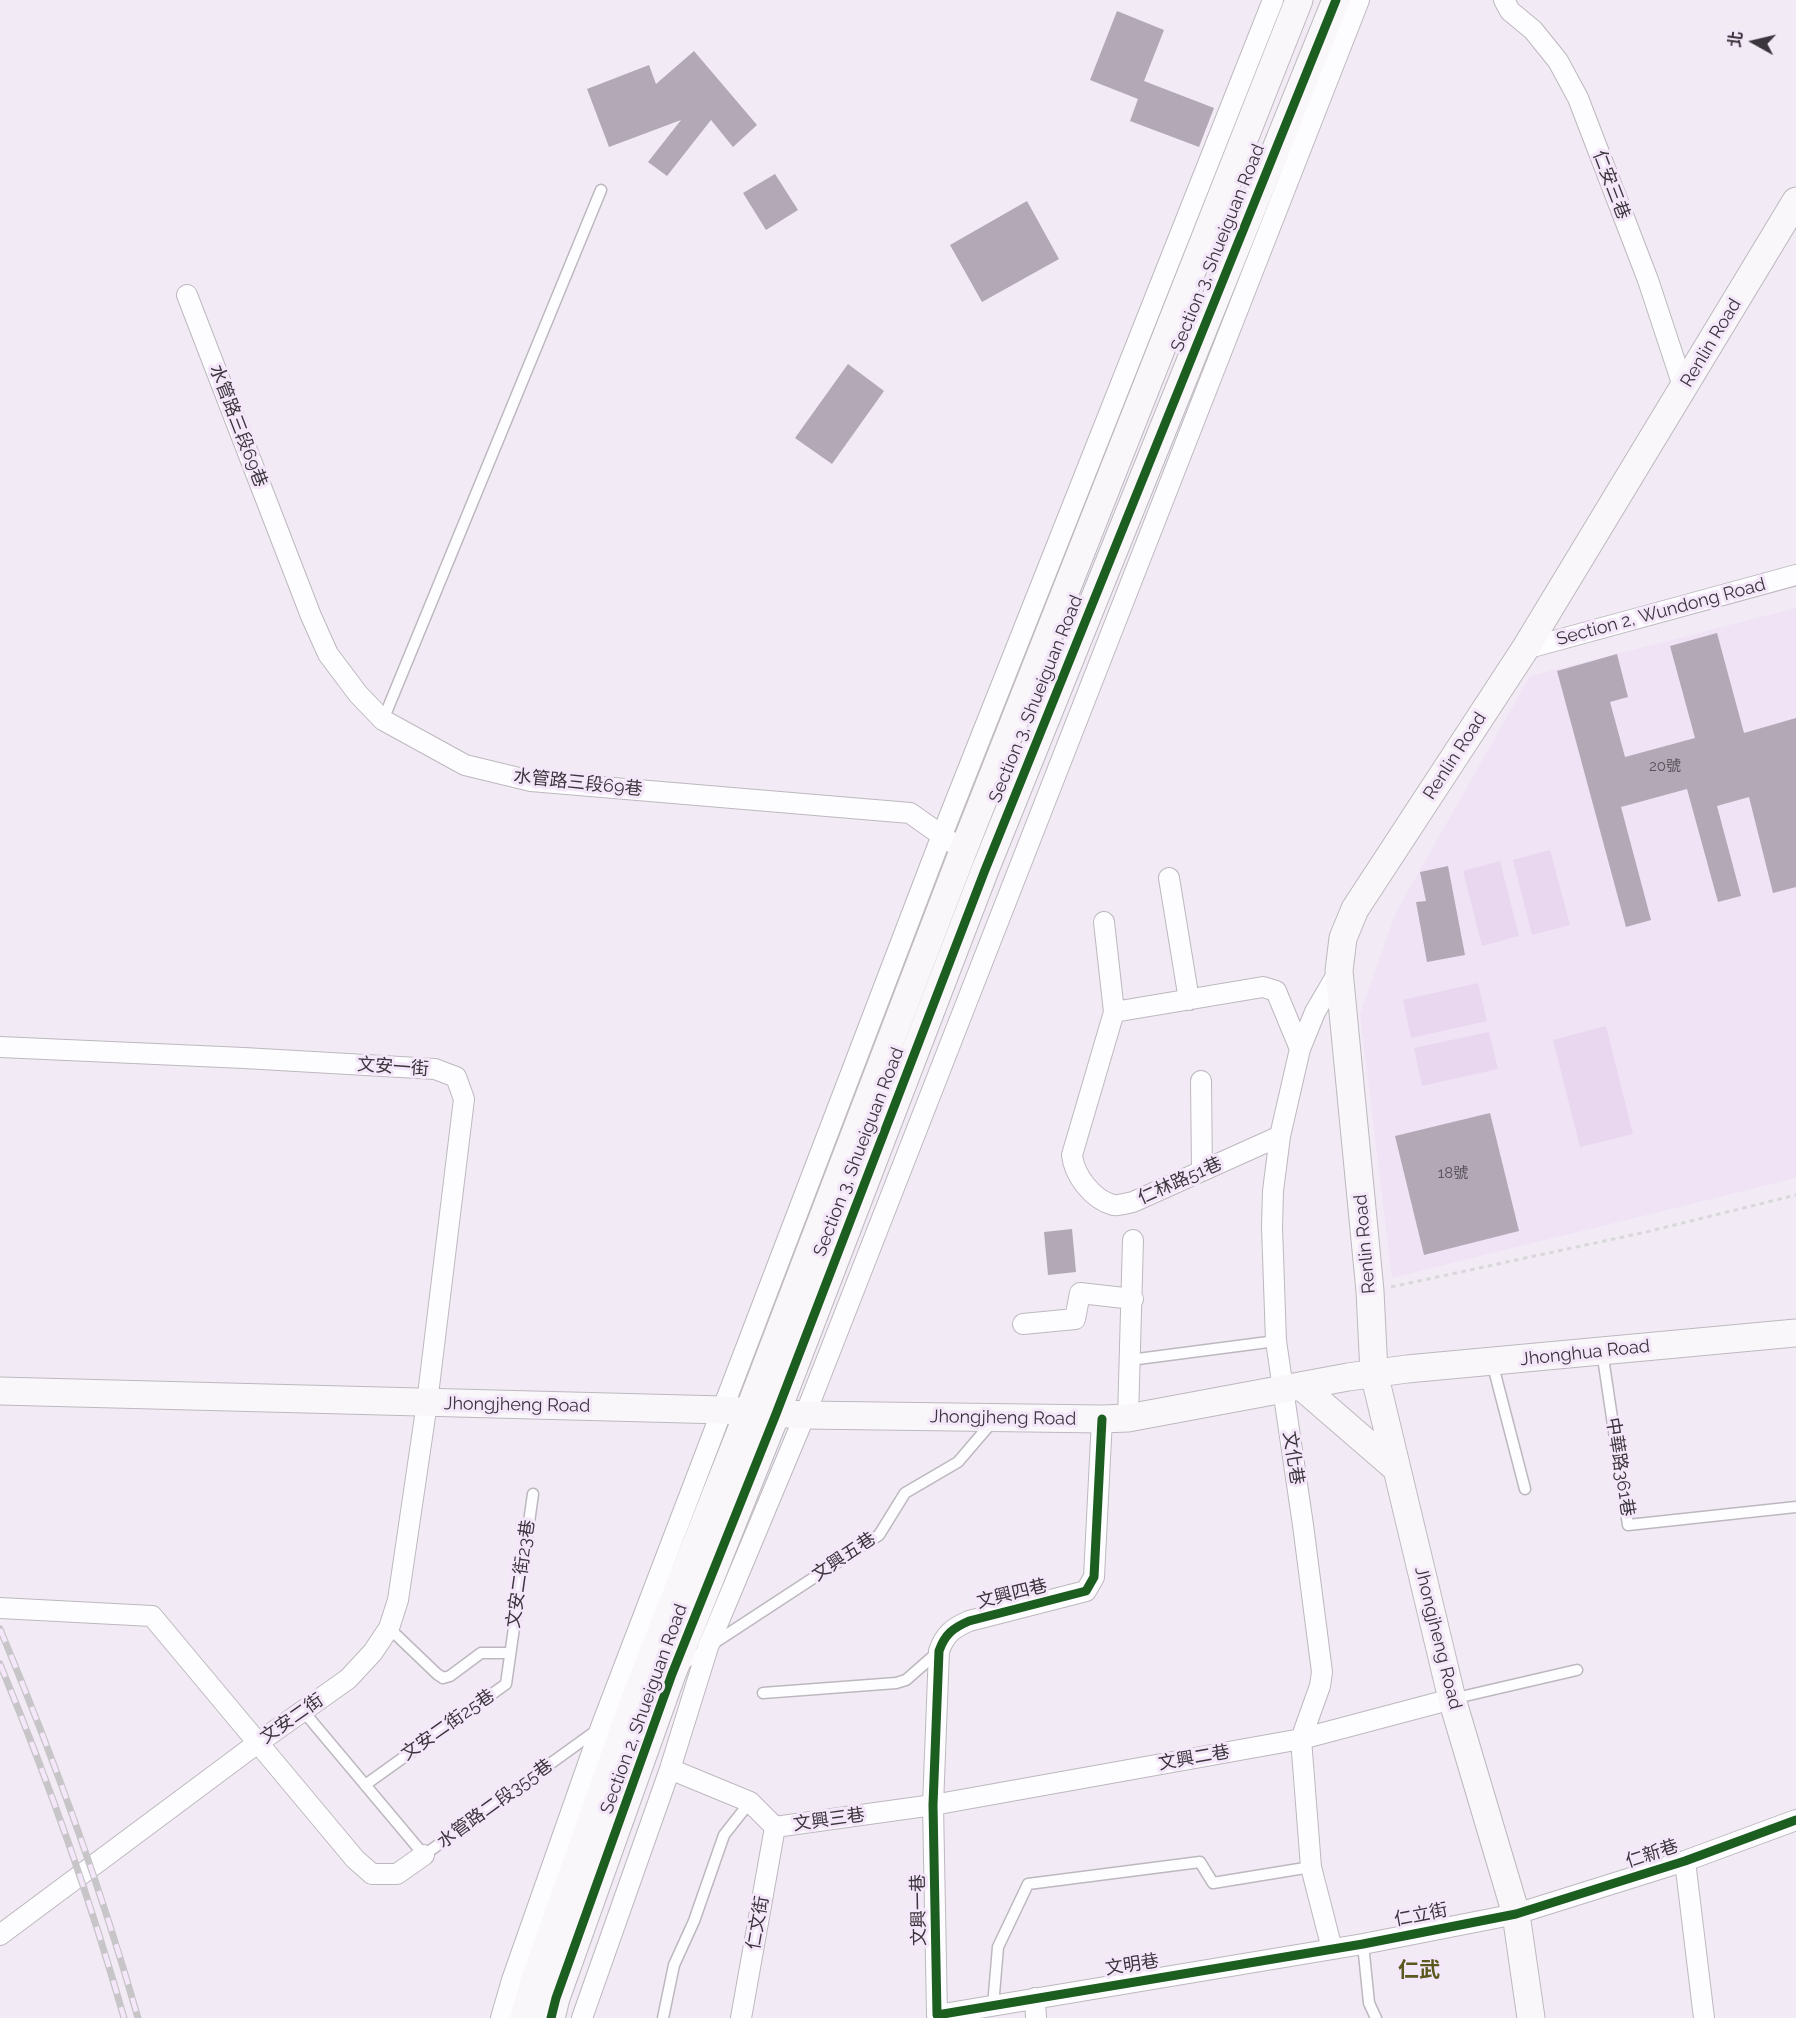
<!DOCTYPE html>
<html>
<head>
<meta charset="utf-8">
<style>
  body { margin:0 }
  #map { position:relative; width:1796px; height:2018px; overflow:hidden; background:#f2ebf5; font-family:Raleway,"Noto Sans TC",sans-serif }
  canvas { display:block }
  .north { position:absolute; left:1724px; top:12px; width:60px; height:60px; -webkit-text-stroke:4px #f4e7f9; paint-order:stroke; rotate:278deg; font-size:16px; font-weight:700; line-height:24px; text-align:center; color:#3b363d }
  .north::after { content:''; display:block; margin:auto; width:21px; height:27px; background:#3b363d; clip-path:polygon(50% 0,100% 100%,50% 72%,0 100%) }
</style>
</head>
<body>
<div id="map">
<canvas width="1796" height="2018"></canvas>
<div class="north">北</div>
</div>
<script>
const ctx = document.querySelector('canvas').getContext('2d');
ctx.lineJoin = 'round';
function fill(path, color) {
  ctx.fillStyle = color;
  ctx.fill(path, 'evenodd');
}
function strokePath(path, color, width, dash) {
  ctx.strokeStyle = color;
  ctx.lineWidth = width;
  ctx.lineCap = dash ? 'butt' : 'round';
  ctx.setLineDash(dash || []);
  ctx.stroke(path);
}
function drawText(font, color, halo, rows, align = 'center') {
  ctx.font = font + ' Raleway,"Noto Sans TC",sans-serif';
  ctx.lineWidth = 6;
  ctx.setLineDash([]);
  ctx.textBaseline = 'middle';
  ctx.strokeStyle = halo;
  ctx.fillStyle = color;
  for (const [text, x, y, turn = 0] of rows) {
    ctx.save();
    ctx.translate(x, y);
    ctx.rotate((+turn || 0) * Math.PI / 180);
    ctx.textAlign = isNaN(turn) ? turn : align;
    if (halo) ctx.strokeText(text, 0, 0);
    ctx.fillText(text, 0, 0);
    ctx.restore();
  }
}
fill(new Path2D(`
  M 1796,608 L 1796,1178 L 1392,1278 L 1360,1014 L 1396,912 L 1530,676 Z`), '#f0e3f5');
fill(new Path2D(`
  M 1550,850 L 1570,925 L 1532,935 L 1513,860 Z
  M 1500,861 L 1519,936 L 1482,946 L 1463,871 Z
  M 1478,983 L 1487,1021 L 1411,1038 L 1403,1000 Z
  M 1606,1026 L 1633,1134 L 1580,1147 L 1553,1040 Z
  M 1489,1032 L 1498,1069 L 1422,1086 L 1414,1048 Z`), '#e9d7f0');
fill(new Path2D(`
  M 1117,11 L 1164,30 L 1144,81 L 1214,108 L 1199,147 L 1130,121 L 1138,99 L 1090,80 Z
  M 694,51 L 757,125 L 733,147 L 711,120 L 667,176 L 648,162 L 681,120 L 609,147 L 587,89 L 649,65 L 656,84 Z
  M 775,174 L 798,210 L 766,230 L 743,193 Z
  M 1027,201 L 1059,259 L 982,302 L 950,245 Z
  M 848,364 L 884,391 L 832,464 L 795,438 Z
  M 1717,633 L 1744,733 L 1796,718 L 1796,887 L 1773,893 L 1749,797 L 1717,806 L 1741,896 L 1718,902 L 1687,789 L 1621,807 L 1651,920 L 1626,927 L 1557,671 L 1617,654 L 1628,697 L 1610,702 L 1625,757 L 1695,738 L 1670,646 Z
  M 1448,866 L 1465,955 L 1427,962 L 1416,902 L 1426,901 L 1420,872 Z
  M 1490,1113 L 1519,1231 L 1424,1255 L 1395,1136 Z
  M 1072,1229 L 1076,1272 L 1048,1275 L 1044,1232 Z`), '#b2a8b6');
const lane = new Path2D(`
  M 383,720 L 601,190
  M 1602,1351 L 1628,1525 L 1796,1507
  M 1130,1360 L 1276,1341
  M 1492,1362 L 1525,1489
  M 389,1628 L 437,1674 L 443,1678 L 450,1676 L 481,1653 L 510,1653
  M 682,1666 L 708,1647 L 879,1535 L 905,1493 L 958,1462 L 993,1421
  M 763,1693 L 896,1683 L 906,1680 L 939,1651
  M 1452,1699 L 1577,1670
  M 304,1712 L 424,1855 L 597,1730
  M 365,1785 L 506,1684 L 533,1494
  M 1363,1944 L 1369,2003 L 1376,2018
  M 993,2006 L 998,1947 L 1028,1884 L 1200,1862 L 1213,1883 L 1311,1867
  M 663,2018 L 674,1965 L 694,1921 L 724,1835 L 750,1802`);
const street = new Path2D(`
  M 1504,0 L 1510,11 L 1533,30 L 1558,61 L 1578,98 L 1648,280 L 1684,389
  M 187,295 L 311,616 L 328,654 L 358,694 L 383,720 L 465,765 L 531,781 L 910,813 L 951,842
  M 1525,649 L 1796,575
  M 1169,878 L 1189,1000
  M 1104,922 L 1114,1012
  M 0,1047 L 244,1058 L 435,1069 L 456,1077 L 464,1099 L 427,1403 L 398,1600 L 389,1628 L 373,1652 L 348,1679 L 259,1742 L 0,1935
  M 1201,1081 L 1202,1171
  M 1280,1136 L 1133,1202 C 1127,1203 1119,1206 1113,1205 C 1092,1199 1074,1175 1072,1155 L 1114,1012 L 1263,987 L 1276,991 L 1300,1049
  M 1023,1324 L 1075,1319 L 1080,1293 L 1133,1299
  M 1128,1418 L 1133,1240
  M 1102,1419 L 1094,1577 L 1086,1591 L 969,1621 C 953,1628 945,1634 939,1651 L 933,1805 L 937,2015 L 1363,1944 L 1516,1914 L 1685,1861 L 1796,1820
  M 0,1608 L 152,1616 L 355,1859 L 372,1874 L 397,1874 L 424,1855
  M 670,1769 L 750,1802 L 775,1827 L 933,1805 L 1301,1739 L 1452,1699
  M 1685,1861 L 1704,2018
  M 1332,1949 L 1311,1867 L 1301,1739 L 1320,1686 L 1322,1672 L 1303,1525 L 1276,1341 L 1272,1227 L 1273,1191 L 1280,1136 L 1300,1049 L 1315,1012 L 1339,971
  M 1035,1998 L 1036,2018
  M 501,2018 L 512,1980 L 601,1727 L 942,835 L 1273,0
  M 582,2018 L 670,1769 L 708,1647 L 805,1415 L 1359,0
  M 741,2018 L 775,1827`);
const secondary = new Path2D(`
  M 1301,1386 L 1397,1469
  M 0,1391 L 723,1410 L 805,1415 L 1102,1419 L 1128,1418 L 1348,1377 L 1407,1369 L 1796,1333
  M 524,2018 L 534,1982 L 634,1701 L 748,1413 L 963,851 L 1299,0
  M 551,2018 L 556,1998 L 672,1674 L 776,1414 L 985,870 L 1336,0
  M 1531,2018 L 1516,1914 L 1452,1699 L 1374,1373 L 1370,1291 L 1339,971 L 1343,938 L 1355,909 L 1525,649 L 1796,201`);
strokePath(lane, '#bdb8bf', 13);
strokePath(street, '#bdb8bf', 22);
strokePath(secondary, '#bdb8bf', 29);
strokePath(new Path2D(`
  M 1391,1287 L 1646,1232 L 1796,1195`), '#d8d7d9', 3, [4.5, 4.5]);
strokePath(lane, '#fdfcfe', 10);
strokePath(street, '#fdfcfe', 20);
strokePath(secondary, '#faf7fa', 27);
const rail = new Path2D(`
  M 0,1629 C 53,1756 100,1885 138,2018
  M 0,1664 C 48,1780 90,1898 124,2018`);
strokePath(rail, '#c7c5c8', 7);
strokePath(rail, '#f4e7f9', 4.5, [14]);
strokePath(new Path2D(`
  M 1102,1419 L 1094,1577 L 1086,1591 L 969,1621 C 953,1628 945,1634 939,1651 L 933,1805 L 937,2015 L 1363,1944 L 1516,1914 L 1685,1861 L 1796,1820
  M 551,2018 L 556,1998 L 672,1674 L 776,1414 L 985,870 L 1336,0`), '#1b5e20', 9);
drawText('15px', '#59525b', null, [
  ["20號",1665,766],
  ["18號",1453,1173]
]);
drawText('18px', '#3b363d', '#f4e7f9', [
  ["仁安三巷",1611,185,69],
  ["Section 3, Shueiguan Road",1218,248,-68],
  ["Renlin Road",1711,343,-59],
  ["水管路三段69巷",238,426,69],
  ["Section 2, Wundong Road",1661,612,-15],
  ["Section 3, Shueiguan Road",1036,699,-68],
  ["Renlin Road",1455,756,-57],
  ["水管路三段69巷",578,783,6],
  ["文安一街",393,1067,4],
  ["Section 3, Shueiguan Road",859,1152,-69],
  ["仁林路51巷",1180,1181,-24],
  ["Renlin Road",1365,1244,-95],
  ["Jhonghua Road",1585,1353,-6],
  ["Jhongjheng Road",517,1405,1],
  ["Jhongjheng Road",1003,1418,1],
  ["文化巷",1293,1458,81],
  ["中華路361巷",1620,1467,81],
  ["文興五巷",844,1557,-34],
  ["文安二街23巷",521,1574,-82],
  ["文興四巷",1012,1594,-14],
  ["Jhongjheng Road",1438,1638,76],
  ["Section 2, Shueiguan Road",644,1709,-70],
  ["文安二街",292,1719,-35],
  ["文安二街25巷",448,1725,-35],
  ["文興二巷",1194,1758,-10],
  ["水管路二段355巷",495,1804,-36],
  ["文興三巷",829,1820,-8],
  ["仁新巷",1652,1854,-18],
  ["文興一巷",919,1910,-91],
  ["仁立街",1421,1915,-11],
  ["仁文街",758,1923,-80],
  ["文明巷",1132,1965,-9]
]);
drawText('bold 21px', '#5b591e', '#f4e7f9', [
  ["仁武",1419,1971]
]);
</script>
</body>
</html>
